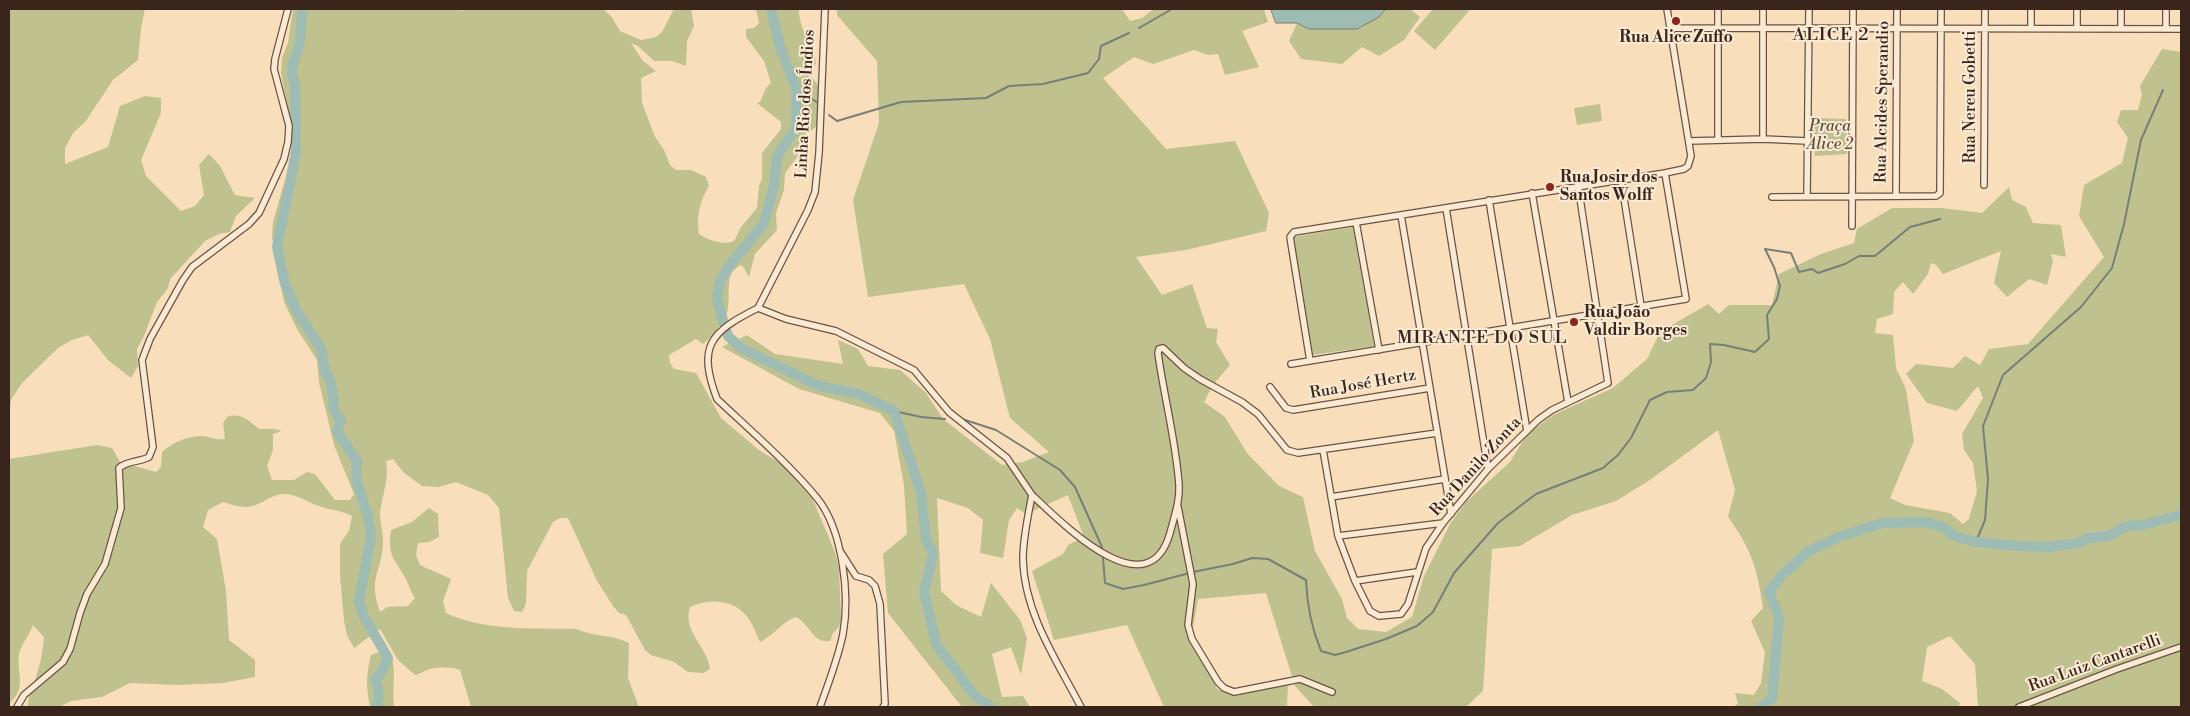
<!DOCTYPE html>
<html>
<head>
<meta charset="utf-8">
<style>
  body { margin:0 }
  #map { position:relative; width:2190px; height:716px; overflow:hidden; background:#f9debb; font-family:"Libre Bodoni",serif }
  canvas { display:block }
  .frame { position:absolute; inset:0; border:10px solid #3a251d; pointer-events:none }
</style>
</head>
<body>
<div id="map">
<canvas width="2190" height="716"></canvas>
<div class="frame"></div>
</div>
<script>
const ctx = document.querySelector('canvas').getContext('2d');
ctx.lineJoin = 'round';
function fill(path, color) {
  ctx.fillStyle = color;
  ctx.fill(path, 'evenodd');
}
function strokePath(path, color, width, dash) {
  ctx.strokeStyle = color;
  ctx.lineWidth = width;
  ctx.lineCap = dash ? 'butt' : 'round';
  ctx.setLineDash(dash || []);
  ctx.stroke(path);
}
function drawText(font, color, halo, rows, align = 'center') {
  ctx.font = font + ' "Libre Bodoni",serif';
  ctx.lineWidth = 4;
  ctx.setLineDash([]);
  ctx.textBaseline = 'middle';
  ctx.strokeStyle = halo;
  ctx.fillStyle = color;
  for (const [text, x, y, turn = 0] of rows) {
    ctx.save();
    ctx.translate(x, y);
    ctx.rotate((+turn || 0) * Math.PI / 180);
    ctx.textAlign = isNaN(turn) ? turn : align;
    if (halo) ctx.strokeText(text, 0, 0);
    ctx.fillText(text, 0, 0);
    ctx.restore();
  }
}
fill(new Path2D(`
  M 9,9 L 145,9 L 141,28 L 138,60 L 113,80 L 85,122 L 73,133 L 65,148 L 65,164 L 108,147 L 120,106 L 145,96 L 161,98 L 161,113 L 141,160 L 146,176 L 181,211 L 195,206 L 204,195 L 199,165 L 209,154 L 220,166 L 235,195 L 255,198 L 236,216 L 230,232 L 219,234 L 205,241 L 171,278 L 167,290 L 157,302 L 144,336 L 137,349 L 138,366 L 131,378 L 108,360 L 88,335 L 72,340 L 58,348 L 22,383 L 11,400 L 9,417 Z
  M 293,9 L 454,9 L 462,11 L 465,9 L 603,9 L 611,16 L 620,31 L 641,40 L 656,37 L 662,32 L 674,9 L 691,9 L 694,26 L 687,41 L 686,66 L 672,61 L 654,61 L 638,46 L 631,43 L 643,61 L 656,71 L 641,78 L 642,103 L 655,137 L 664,150 L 670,165 L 676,170 L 691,170 L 706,177 L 709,186 C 700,200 696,217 699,234 C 708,240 724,246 734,241 L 741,227 L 757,208 L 759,186 L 762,179 L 762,153 L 781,129 L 781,122 L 757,103 L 760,102 L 766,88 L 771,83 L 764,61 L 746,37 L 746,29 L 754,28 L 759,23 L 756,9 L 799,9 C 798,29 814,45 816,64 L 809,70 L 811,77 L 817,83 L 819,90 L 818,120 L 816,127 L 809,132 L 805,147 L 785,173 L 784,190 L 776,213 L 777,230 L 755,254 L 749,277 L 742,265 C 722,271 732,297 727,313 C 723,323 711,338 703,344 L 696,339 L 669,355 L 670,363 L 674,369 L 696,373 L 721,418 L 759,450 L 780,463 L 813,500 L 835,552 L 839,568 L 841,619 L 839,627 L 833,633 L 830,641 C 813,644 810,624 796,617 C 781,622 775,635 760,642 C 758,638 756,633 754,628 C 742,601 715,596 690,607 C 682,632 708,647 710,669 L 703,673 L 688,672 L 674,662 L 651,655 L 645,650 L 626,615 L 619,613 L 613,606 L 597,581 L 568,518 L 560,518 L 553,522 L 527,571 L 526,604 L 522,612 L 514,611 L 508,598 L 499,508 L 488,495 L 456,482 L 439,487 L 422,486 L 404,473 L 393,459 L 386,461 C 389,477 384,490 381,506 C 378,517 383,529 383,540 C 383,572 367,576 380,612 L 387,607 L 408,606 L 415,598 C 411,592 409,586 406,579 C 395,559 387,557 391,530 L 412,522 L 429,508 L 438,514 L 439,537 L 429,542 L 418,543 L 416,555 L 420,565 L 451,579 L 443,601 L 446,613 C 483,631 536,628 576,629 C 593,637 612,634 629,643 L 628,678 L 639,707 L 471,707 L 460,670 C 451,667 440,667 430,669 C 425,670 421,674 415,675 L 398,660 L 380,629 L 354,648 L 347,635 L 344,621 L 340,575 L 340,544 L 349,531 L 352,516 C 338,509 332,511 319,506 C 306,502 296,493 282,494 C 271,495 263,503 253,506 C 243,509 233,505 223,502 L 208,510 L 203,527 L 217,539 L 226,591 L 229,640 L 255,660 L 255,677 L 223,683 L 178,685 L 130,683 L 102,697 L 71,701 L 59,707 L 28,707 C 28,696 31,691 35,680 C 40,666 43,651 44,637 L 33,625 C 30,634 21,645 19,654 C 16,671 28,689 9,703 L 9,459 L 97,445 L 112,448 L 120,462 L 156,472 L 161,467 L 162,452 C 173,442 186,437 201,436 C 210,436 216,441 225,439 L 223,423 L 227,417 C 241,412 249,421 259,429 L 275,429 L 282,431 L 273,434 L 273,450 L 267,466 L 272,480 L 294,480 L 307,472 L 315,474 L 335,500 L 350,500 L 354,494 L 334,445 L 319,382 L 317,360 L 297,329 L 284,302 L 272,237 L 273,222 L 287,173 L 292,144 L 288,109 L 281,73 L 282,58 L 288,43 Z
  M 837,9 L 1122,9 L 1130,21 L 1142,18 L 1154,9 L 1264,9 L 1268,22 L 1242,31 L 1259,67 L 1225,75 L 1218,54 L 1208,55 L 1194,50 L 1153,64 L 1134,57 L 1103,78 L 1166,149 L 1235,141 L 1269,213 L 1266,231 L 1186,250 L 1136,257 L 1162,295 L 1192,284 L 1207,328 L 1218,329 L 1216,342 L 1230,365 L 1213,385 L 1204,402 L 1225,417 L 1247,453 L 1279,486 L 1303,497 L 1315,551 L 1342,599 L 1347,618 L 1358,629 L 1386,632 L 1412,617 L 1424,576 L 1450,524 L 1466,502 L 1510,462 L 1527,434 L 1555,414 L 1613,388 L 1647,359 L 1660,332 L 1708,304 L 1719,314 L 1729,305 L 1772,305 L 1779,274 L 1821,254 L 1854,243 L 1857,229 L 1892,208 L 1942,208 L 1982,213 L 2009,187 L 2012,200 L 2026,207 L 2033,223 L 2061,225 L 2066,257 L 2051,254 L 2053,261 L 2047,285 L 2029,279 L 2007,297 L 1994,283 L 2001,251 L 1943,274 L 1936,265 L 1931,263 L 1928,274 L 1913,294 L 1903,282 L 1894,292 L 1893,314 L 1877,319 L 1875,333 L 1893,335 L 1896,368 L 1906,389 L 1914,441 L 1890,498 L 1905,505 L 1950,513 L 1963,524 L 1969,519 L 1977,491 L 1973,463 L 1964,450 L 1962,434 L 1983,398 L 1978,386 L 1957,411 L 1927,403 L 1906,374 L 1916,364 L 1953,368 L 1965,356 L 1980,365 L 1989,349 L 2028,344 L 2104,257 L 2079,216 L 2084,185 L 2122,163 L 2128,138 L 2117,122 L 2121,110 L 2138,110 L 2142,94 L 2140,86 L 2162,49 L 2181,52 L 2181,707 L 1978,707 L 1975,664 L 1950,636 L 1927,647 L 1922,681 L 1942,689 L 1960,703 L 1958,707 L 1733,707 L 1738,704 L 1735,693 L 1754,695 L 1761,683 L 1765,652 L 1751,621 L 1763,608 C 1757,568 1752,550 1728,517 L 1735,490 L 1718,430 L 1650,480 L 1616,501 L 1572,515 L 1520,546 L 1492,549 L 1483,691 L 1466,707 L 1314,707 L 1295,686 L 1266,593 L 1198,599 L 1191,639 L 1218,690 L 1238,691 L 1262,683 L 1288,681 L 1287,707 L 1164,707 L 1127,625 L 1054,640 L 1032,571 L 1063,554 L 1068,545 L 1084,537 L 1068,495 L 1026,514 L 1017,508 L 1009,520 L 1003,558 L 980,553 L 983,520 L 968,508 L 937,498 L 941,591 L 956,605 L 981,617 L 991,583 L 1020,620 L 1027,638 L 1021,675 L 1011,647 L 992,654 L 1002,697 L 1023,696 L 1030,707 L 962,707 L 888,613 L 883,554 L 907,534 L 904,485 L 894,431 L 880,413 L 799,389 L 722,347 L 747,335 L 775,354 L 843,364 L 838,340 L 858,349 L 868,366 L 900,370 L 926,393 L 943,419 L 1002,465 L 1023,462 L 1049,452 L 1010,418 L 990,339 L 964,284 L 868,297 L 853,200 L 879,123 L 877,61 L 837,15 Z
  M 1386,9 L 1410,9 L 1420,17 L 1404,40 L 1379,56 L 1362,47 L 1342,64 L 1301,59 L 1289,41 L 1297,23 L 1309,29 L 1379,17 Z
  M 1433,9 L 1467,9 L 1469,11 L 1435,50 L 1414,31 Z
  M 1600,104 L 1602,121 L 1577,125 L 1574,108 Z
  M 1813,118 L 1846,119 L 1847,154 L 1815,156 Z
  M 1353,227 L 1374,346 L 1312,355 L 1293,237 Z
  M 378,652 L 392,658 C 396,674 392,691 394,707 L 370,707 C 366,688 366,674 371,655 Z`), '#bfc18f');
const water = new Path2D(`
  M 1271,9 L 1386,9 L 1379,17 L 1357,29 L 1309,29 L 1297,23 L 1276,23 Z`);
fill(water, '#9ebcb4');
strokePath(water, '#768078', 1);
strokePath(new Path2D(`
  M 1139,28 L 1172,9
  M 796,88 L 818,103
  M 829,115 L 837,121 L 901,102 L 986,98 L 1009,86 L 1043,84 L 1088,73 L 1099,59 L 1101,46 L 1129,33
  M 894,411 L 921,417 L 945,419
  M 962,419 L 996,430 L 1060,470 L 1075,487 L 1102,547
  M 1976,542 L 1985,520 L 1988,479 L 1983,426 L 2003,375 L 2081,307 L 2112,268 L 2124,224 L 2141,140 L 2163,90
  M 1103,558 L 1105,583 L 1123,589 L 1144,585 L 1186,574
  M 1193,572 L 1233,564 L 1252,558 L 1268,559 L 1306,580 C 1307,606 1311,627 1321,651 L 1335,655 L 1346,652 L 1386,639 L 1417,626 L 1433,612 L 1454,573 L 1498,523 L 1536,494 L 1603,468 L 1618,455 L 1631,438 L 1650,400 L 1667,392 L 1693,390 L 1706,378 L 1711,362 L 1710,344 L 1724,345 L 1755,352 L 1769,339 L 1767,315 L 1777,299 L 1780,286 L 1774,267 L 1765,249 L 1791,253 L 1799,272 L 1812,269 L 1818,273 L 1845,264 L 1859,256 L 1875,256 L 1910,227 L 1940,219`), '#768078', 2);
strokePath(new Path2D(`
  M 303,9 C 301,20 301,31 300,42 C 297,61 287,62 295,85 L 296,153 L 277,247 L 285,284 L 297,312 L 321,348 L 325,372 L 330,379 L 334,401 L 333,408 L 341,421 L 337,431 L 357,461 L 356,479 L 368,516 L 371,536 L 359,602 L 363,615 L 388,658 L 380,675 L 375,679 L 379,690 L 377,707
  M 771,9 L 781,50 L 796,88 L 796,128 L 777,156 L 774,185 L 764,223 L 730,265 L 720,281 L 717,298 L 722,317 L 728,336 L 741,348 L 819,386 L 859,394 L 894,411 L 921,493 L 926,540 L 933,553 L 924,592 L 936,644 L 975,696 L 991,707
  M 1761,707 L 1772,699 L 1779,617 L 1769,592 L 1782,575 L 1809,551 L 1841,536 L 1883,523 L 1926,522 L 1945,528 L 1954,536 L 1976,542 L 2017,546 L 2048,547 L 2078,543 L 2088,538 L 2109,536 L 2126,526 L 2143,525 L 2181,515`), '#9ebcb4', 10);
const minor = new Path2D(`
  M 1718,9 L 1718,140
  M 2031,9 L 2031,27
  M 2077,9 L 2077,28
  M 1670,28 L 2181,29
  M 2121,28 L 2121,9
  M 2166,29 L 2166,9
  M 1763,139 L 1763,9
  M 1689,141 L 1763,139 L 1807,141
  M 1621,179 L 1641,306
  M 1984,185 L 1985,9
  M 1532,193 L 1568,402
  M 1807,196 L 1809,9
  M 1896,196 L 1897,9
  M 1772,197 L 1936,196 L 1940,193 L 1941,9
  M 1489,200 L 1527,431
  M 1446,208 L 1488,469
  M 1401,215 L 1451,514
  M 1356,222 L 1379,350
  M 1852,226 L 1853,9
  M 758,308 L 808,210 L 815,192 L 819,153 L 825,9
  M 1310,361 L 1290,237 L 1294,232 L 1665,173 L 1684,169 L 1688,166 L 1691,156 L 1667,9
  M 1291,364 L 1686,299 L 1665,173
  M 1270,387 L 1286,408 L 1293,410 L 1430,388
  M 1323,450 L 1338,536 L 1355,581 L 1370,611 L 1379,616 L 1401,614 L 1408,604 L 1426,548 L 1443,523 L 1488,469 L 1538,420 L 1552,410 L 1608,383 L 1578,185
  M 1032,495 C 1062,523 1148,611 1170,533 C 1174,517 1180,502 1179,485 C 1176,441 1164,397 1158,353 L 1159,349 L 1163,348 L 1184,368 L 1200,379 L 1242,402 L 1258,414 L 1287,450 L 1298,453 L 1437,433
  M 1331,497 L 1445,479
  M 1178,507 L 1193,584 L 1188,625 L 1192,639 L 1218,682 L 1224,688 L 1234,692 L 1300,679 L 1332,692
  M 1338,536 L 1443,523
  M 840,551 L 856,576 L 869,580 L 875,586 L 880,604 L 885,704 L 883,707
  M 1355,581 L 1417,572
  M 17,707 L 24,695 L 63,662 L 70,649 L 80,613 L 87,594 L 105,564 L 121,508 L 119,468 C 126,461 140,462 149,457 L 153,447 L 142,360 L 150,339 L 183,280 L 192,267 L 249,224 L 259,213 L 284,159 L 288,142 L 289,126 L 274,69 L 275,59 L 288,9
  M 820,707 C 828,684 838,659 843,634 C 850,595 843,530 817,498 C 788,463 750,430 717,399 C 697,346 710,332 758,308 L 786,319 L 836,331 L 914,370 L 949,412 L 1007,458 L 1032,495 C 1028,516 1023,538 1023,559 C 1024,613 1057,661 1081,707
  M 2019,707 L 2117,669 L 2181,647`);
strokePath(minor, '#6a5344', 8);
strokePath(minor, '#fbead3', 5.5);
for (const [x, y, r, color] of [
  [1676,21,5,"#8f2418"],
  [1550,187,5,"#8f2418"],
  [1574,322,5,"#8f2418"]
]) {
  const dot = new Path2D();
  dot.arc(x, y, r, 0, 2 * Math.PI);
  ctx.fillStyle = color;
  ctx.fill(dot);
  strokePath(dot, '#fbead3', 2);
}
drawText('bold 16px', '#3a251d', '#fbead3', [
  ["Rua Alice Zuffo",1676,38,"center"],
  ["Rua Josir dos",1560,178],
  ["Santos Wolff",1560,196],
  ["Rua João",1584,313],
  ["Valdir Borges",1584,331]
], 'left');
drawText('16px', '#3a251d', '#fbead3', [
  ["Rua Nereu Gobetti",1971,97,-90],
  ["Rua Alcides Sperandio",1883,102,-89],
  ["Linha Rio dos Índios",806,104,-87],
  ["Rua José Hertz",1363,385,-10],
  ["Rua Danilo Zonta",1476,467,-48],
  ["Rua Luiz Cantarelli",2095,664,-20]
]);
drawText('italic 16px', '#5b4c3a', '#fbead3', [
  ["Praça",1830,127],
  ["Alice 2",1830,145]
]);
ctx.letterSpacing = '1px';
drawText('18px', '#3a251d', '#fbead3', [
  ["ALICE 2",1831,36],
  ["MIRANTE DO SUL",1482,339]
]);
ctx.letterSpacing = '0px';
</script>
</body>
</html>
